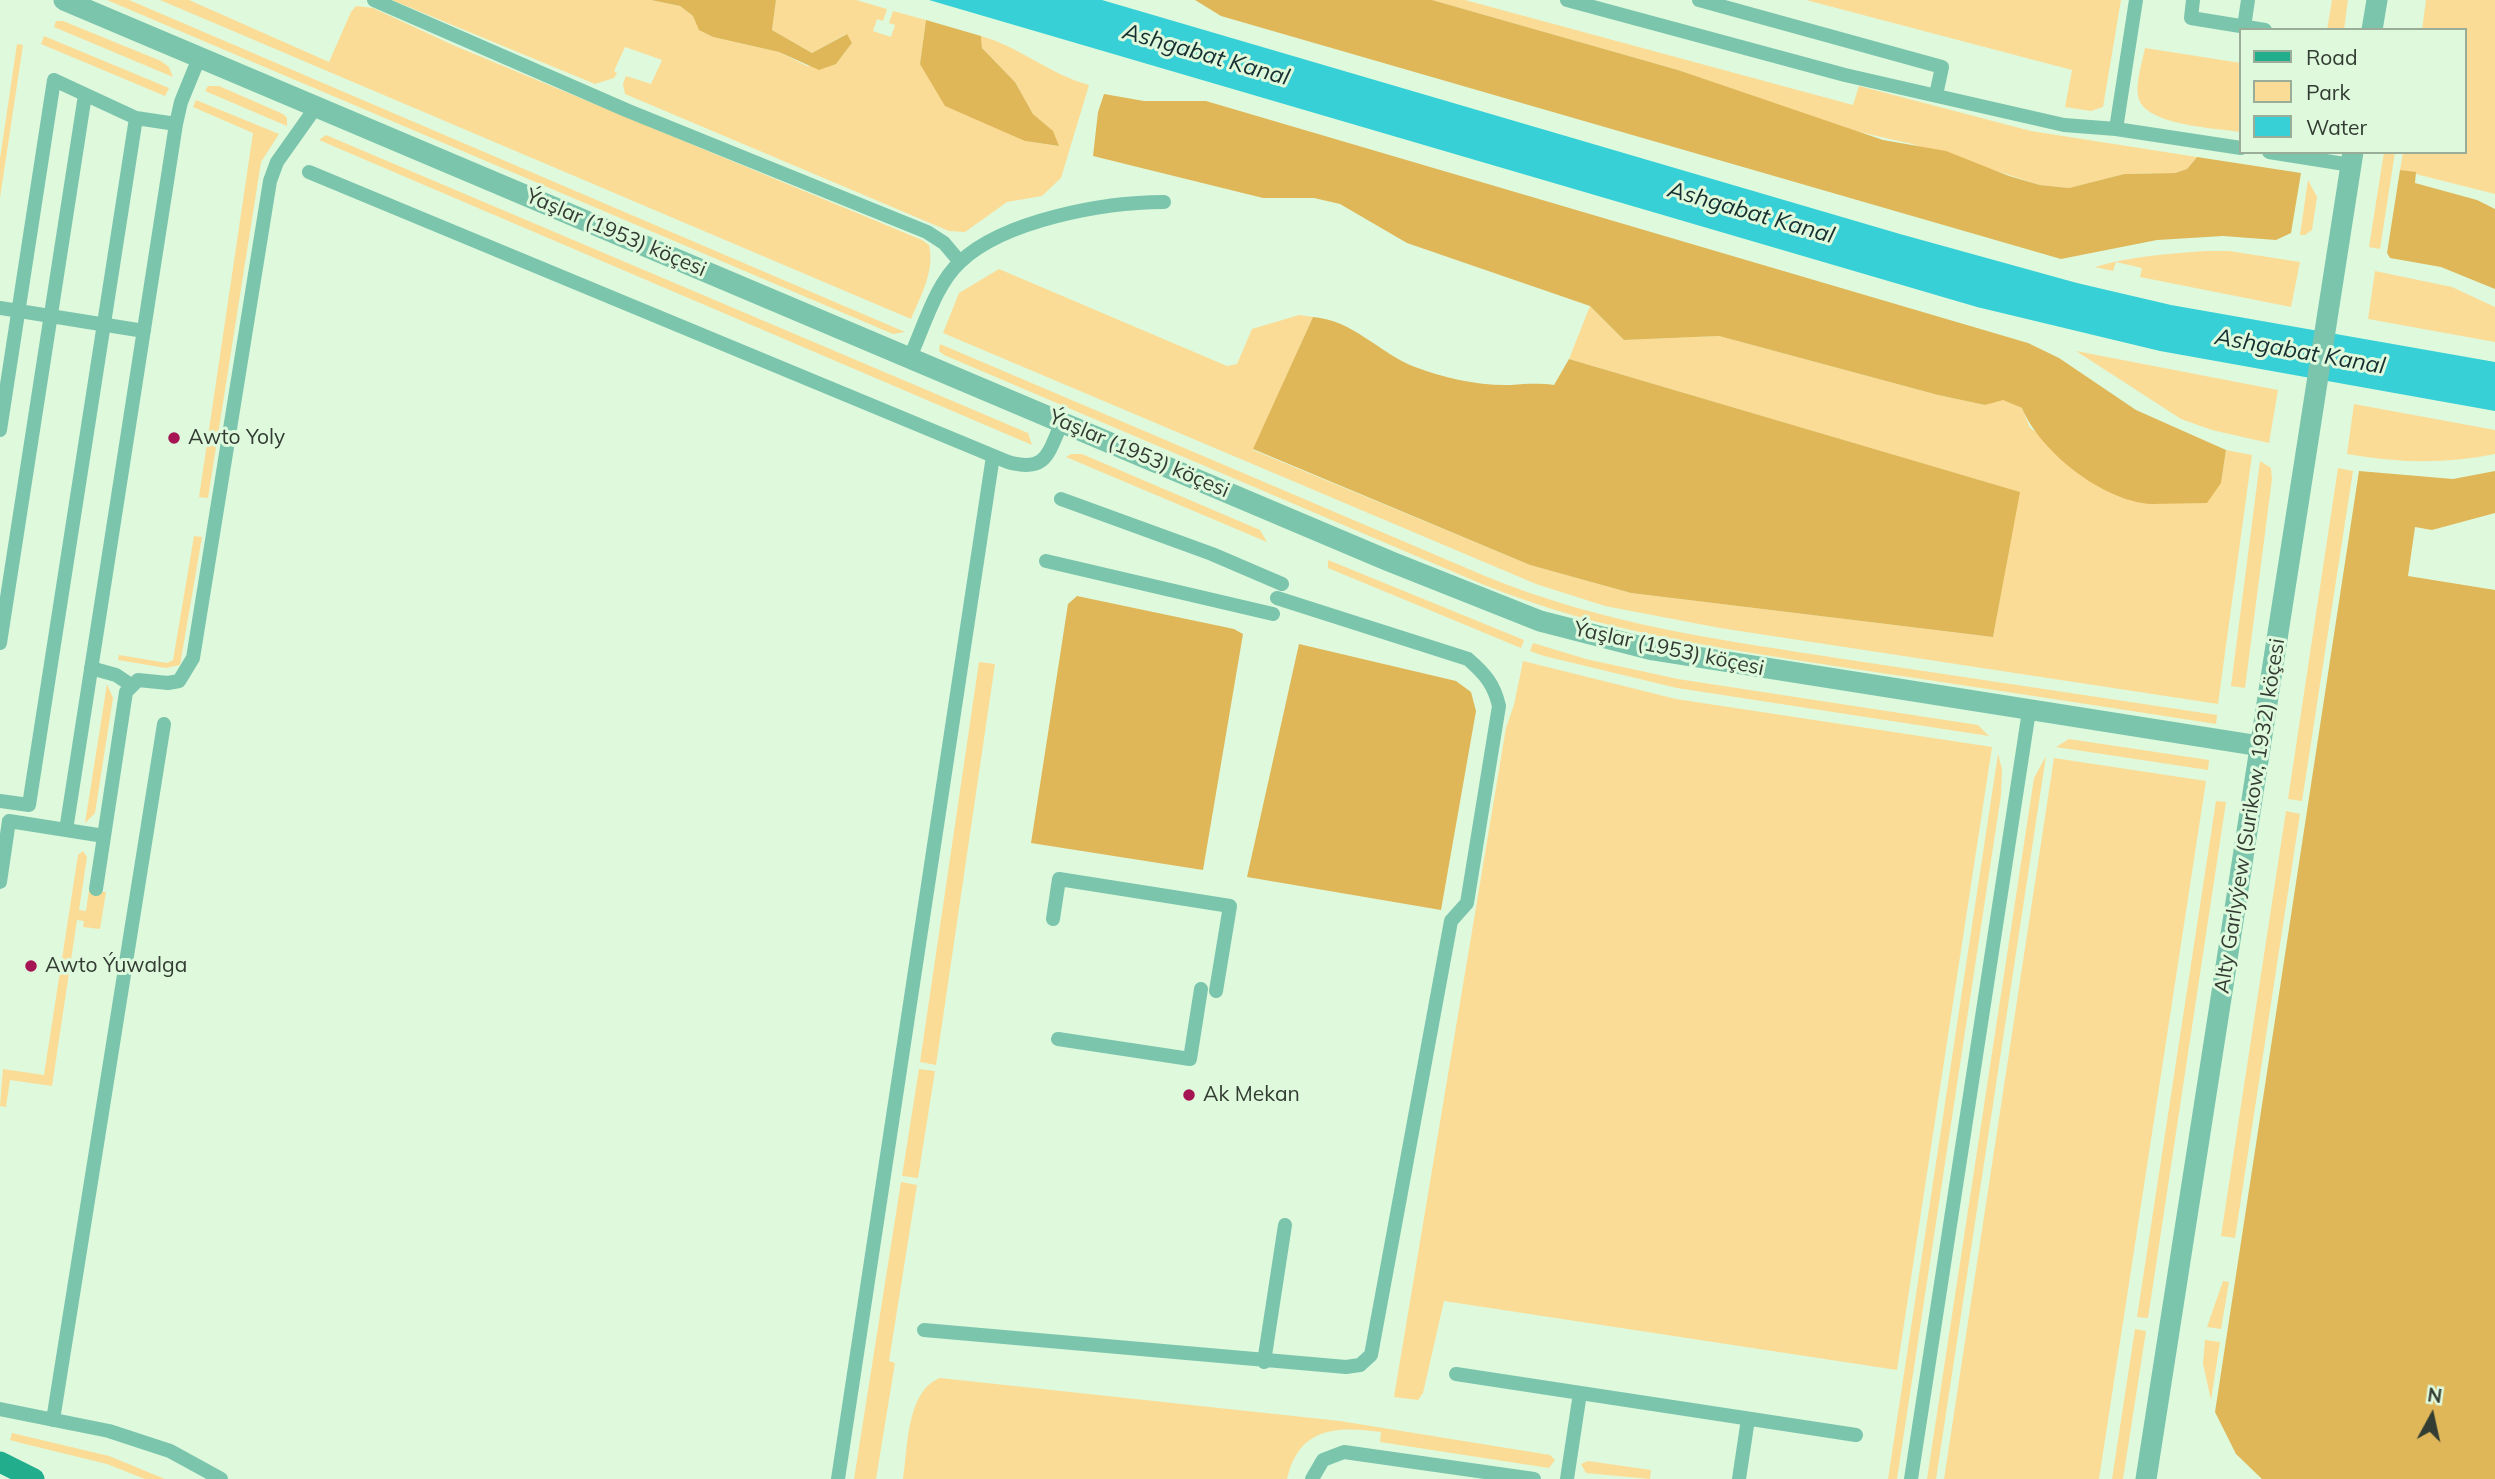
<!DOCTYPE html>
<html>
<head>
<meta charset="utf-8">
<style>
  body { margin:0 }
  #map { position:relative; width:2495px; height:1479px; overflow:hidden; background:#dff9dd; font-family:Mulish,sans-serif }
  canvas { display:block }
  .legend { position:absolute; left:2239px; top:28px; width:228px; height:126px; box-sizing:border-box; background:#dff9dd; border:2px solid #9aad99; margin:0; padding:9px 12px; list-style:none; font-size:21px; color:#323c32 }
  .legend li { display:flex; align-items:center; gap:14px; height:35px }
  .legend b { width:35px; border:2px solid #9aad99 }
  .north { position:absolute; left:2397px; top:1381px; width:70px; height:70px; -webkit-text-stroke:5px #dff9dd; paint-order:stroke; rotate:8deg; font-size:19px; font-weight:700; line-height:28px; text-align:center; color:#323c32 }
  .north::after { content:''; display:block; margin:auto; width:24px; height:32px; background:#323c32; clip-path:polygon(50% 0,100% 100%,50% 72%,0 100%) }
</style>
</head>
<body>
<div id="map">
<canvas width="2495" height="1479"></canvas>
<ul class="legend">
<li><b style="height:9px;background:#22ae8c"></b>Road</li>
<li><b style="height:19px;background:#fbdc96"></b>Park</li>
<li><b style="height:19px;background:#37d0d7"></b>Water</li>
</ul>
<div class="north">N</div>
</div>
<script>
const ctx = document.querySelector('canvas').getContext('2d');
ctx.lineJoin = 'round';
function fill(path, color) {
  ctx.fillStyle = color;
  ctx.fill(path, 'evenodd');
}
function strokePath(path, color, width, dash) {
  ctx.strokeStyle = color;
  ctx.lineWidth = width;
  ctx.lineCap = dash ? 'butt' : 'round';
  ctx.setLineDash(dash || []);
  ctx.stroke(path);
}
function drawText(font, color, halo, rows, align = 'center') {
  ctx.font = font + ' Mulish,sans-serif';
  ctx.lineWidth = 6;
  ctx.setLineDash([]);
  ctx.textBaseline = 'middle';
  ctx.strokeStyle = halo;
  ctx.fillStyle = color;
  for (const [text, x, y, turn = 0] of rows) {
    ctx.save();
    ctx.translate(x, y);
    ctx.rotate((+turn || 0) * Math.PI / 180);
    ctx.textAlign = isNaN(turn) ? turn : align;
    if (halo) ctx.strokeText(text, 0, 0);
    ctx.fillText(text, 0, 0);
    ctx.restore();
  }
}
fill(new Path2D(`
  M 107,0 L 129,0 L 905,332 L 893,334 Z
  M 160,0 L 189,0 L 329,62 L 351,12 L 356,6 L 373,8 L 455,46 L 922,240 L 929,245 C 935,271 921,295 911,319 Z
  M 392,0 L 651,0 L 680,6 L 693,16 L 700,30 L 713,37 L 779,52 L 807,66 L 836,64 L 852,43 L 846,34 L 812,53 L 772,30 L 776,0 L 856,0 L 887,9 L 883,21 L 877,19 L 873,31 L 891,37 L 895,25 L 889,23 L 893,11 L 926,20 L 920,64 L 1025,141 L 1058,146 L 1053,132 L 1033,114 L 1015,82 L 982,48 L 981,36 C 1020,47 1049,74 1089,85 L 1061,178 L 1042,196 L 1007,202 L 965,232 L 949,231 L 625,94 L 623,84 L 626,76 L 651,84 L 662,60 L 625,47 L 614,71 L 617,73 L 614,78 L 595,84 Z
  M 1432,0 L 1465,0 L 1853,105 L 1859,86 L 2031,131 L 2197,157 L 2187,169 L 2175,173 L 2124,174 L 2069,188 L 2040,185 L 1912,144 L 1846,129 L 1678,70 Z
  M 1806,0 L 2121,0 L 2103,107 L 2091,111 L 2065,107 L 2072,70 Z
  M 2332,0 L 2348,0 L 2344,30 L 2327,30 Z
  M 2426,0 L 2495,0 L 2495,194 L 2400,170 L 2403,152 L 2465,152 L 2465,30 L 2422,30 Z
  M 56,21 L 63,21 L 161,61 L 169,67 L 173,77 L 54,27 Z
  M 44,36 L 169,88 L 165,96 L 41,44 Z
  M 17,44 L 23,45 L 0,198 L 0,159 Z
  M 2145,48 L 2241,63 L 2241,132 C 2217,128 2143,126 2138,96 C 2136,81 2142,63 2145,48 Z
  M 208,86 L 219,86 L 283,114 L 287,118 L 287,126 L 205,91 Z
  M 196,100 L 279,134 L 261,162 L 208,498 L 199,497 L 253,133 L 193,107 Z
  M 326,135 L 1028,433 L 1032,445 L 319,140 Z
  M 2384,152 L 2395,152 L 2380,249 L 2369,247 Z
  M 2308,180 L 2317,197 L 2312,230 L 2305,235 L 2300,235 Z
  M 2205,251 L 2229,251 L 2300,262 L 2291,307 L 2140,277 L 2142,268 L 2116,262 L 2113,271 L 2095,267 C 2131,256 2168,254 2205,251 Z
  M 999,269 L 1227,366 L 1237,364 L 1252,329 L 1299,315 L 1313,317 L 1253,450 L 1530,565 L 1631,593 L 1993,637 L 2019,492 L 1569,359 L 1590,306 L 1624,340 L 1719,336 L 1938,395 L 1985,405 L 2002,399 L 2022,408 L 2030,428 L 2151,504 L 2169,502 L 2221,483 L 2226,450 L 2252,455 L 2218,704 L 1720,628 L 1605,606 L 1536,584 L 943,333 L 959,293 Z
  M 2375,271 L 2452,287 L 2495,307 L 2495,342 L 2368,319 Z
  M 940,344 L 1485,576 C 1607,626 1722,640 1850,660 C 1973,678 2095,697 2217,715 L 2216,724 C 2093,705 1971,686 1848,668 C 1720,648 1603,633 1482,584 L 944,355 L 939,351 Z
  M 2076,351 L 2278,390 L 2269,443 L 2212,430 L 2181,419 Z
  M 2354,404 L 2495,430 L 2495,454 C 2445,464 2397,463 2347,454 Z
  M 1071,454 L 1082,454 L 1260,530 L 1267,542 L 1066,457 Z
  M 2260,461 L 2271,468 L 2272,479 L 2245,688 L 2231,686 Z
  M 2338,468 L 2353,471 L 2302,801 L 2288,799 Z
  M 194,536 L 202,537 L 180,665 L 166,668 L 118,660 L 119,655 L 167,663 L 173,660 Z
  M 1328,560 L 1524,640 L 1521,648 L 1328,568 Z
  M 1533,643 L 1586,659 L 1678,679 L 1978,725 L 1989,736 L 1677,688 L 1544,656 L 1530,651 Z
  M 1523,661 L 1676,699 L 1992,747 L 1897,1370 L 1444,1301 L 1423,1393 L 1418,1400 L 1394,1397 L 1506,728 L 1514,705 Z
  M 979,662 L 995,664 L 936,1065 L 920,1062 Z
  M 107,684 L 113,698 L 95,813 L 85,823 Z
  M 2069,739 L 2209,760 L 2208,770 L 2056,747 Z
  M 1998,754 L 2002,769 L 2001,795 L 1897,1479 L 1888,1479 Z
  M 2046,756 L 1936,1479 L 1927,1479 L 2034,778 Z
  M 2054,758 L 2206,781 L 2099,1479 L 1944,1479 Z
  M 2216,801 L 2226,802 L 2148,1318 L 2137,1317 Z
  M 2286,811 L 2300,814 L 2235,1238 L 2221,1236 Z
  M 83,851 L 87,857 L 79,910 L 86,911 L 89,890 L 106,892 L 100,929 L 83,927 L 84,921 L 77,920 L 52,1086 L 10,1080 L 6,1107 L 0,1106 L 3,1069 L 44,1075 L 78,855 Z
  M 919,1069 L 935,1071 L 918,1178 L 902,1176 Z
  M 901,1182 L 917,1185 L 889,1361 L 895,1363 L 876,1479 L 854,1479 Z
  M 2223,1281 L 2229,1282 L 2221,1329 L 2207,1327 Z
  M 2135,1329 L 2146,1331 L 2123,1479 L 2112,1479 Z
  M 2205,1340 L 2220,1342 L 2211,1400 L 2203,1364 Z
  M 940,1378 L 1340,1421 L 1550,1455 L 1555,1460 L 1549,1468 L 1380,1442 L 1381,1432 C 1336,1426 1299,1427 1287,1479 L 903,1479 C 908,1449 906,1391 940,1378 Z
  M 12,1433 L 109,1456 L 165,1479 L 145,1479 L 107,1464 L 21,1443 L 10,1440 Z
  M 1588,1461 L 1651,1470 L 1650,1479 L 1586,1473 L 1581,1464 Z`), '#fbdc96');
fill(new Path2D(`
  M 651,0 L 776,0 L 772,30 L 812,53 L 847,34 L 852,43 L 836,64 L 819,70 L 779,52 L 713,37 L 699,30 L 693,16 L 680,6 Z
  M 1195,0 L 1432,0 L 1678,70 L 1883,140 L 1946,151 L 2009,176 L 2040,185 L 2069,188 L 2124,174 L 2175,173 L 2187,169 L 2197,157 L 2301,173 L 2291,233 L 2276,240 L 2223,236 L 2157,240 L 2061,259 L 1221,16 Z
  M 926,20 L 981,36 L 982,48 L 1015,82 L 1033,114 L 1053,131 L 1059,146 L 1025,141 L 945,106 L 920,64 Z
  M 1104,94 L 1144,101 L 1206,101 L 2028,343 L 2059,358 L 2136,410 L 2226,450 L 2221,483 L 2207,503 C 2189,503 2170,504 2152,504 C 2104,502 2040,452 2022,408 L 2003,400 L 1985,405 L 1938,395 L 1719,336 L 1624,340 L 1590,306 L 1407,243 L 1340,204 L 1314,198 L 1263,198 L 1093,156 L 1098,112 Z
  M 2400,170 L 2416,172 L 2415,183 L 2477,200 L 2495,209 L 2495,289 L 2441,267 L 2390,258 L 2387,253 Z
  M 1313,317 C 1353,320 1379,353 1415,367 C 1444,378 1479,386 1511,385 C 1527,384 1537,383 1554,385 L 1569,359 L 2020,492 L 1993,637 L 1631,593 L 1530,565 L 1253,449 Z
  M 2359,471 L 2453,479 L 2495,471 L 2495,513 L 2432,530 L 2415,527 L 2408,576 L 2495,590 L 2495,1479 L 2262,1479 L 2236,1454 L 2215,1412 Z
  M 1077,596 L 1234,629 L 1243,634 L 1203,870 L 1031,843 L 1068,604 Z
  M 1299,644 L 1456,681 L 1471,692 L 1476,711 L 1441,910 L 1247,877 Z`), '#dfb758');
fill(new Path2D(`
  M 929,0 L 1102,0 L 1900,234 L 2077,283 L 2171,305 L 2495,362 L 2495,411 L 2160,351 L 1977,307 Z`), '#37d0d7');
strokePath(new Path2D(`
  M 374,0 L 626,110 L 927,232 L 944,243 L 960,262
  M 1567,0 L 1845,75 L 2064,125 L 2116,129 L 2241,148
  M 1699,0 L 1942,67 L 1936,95
  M 2193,0 L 2191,18 L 2265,30
  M 2244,27 L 2248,0
  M 2116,129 L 2136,0
  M 2269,152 L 2351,165
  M 309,172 L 1008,462 C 1047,473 1048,453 1062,422
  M 0,308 L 144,331
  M 910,357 C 924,327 935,285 960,262 C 1004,220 1105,202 1164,202
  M 0,430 L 54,80 L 136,118 L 176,124
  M 1061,499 L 1212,554 L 1282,584
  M 1046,561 L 1273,614
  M 0,643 L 85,95
  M 91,668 L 116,675 L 131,685
  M 0,801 L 29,805 L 136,118
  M 66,830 L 104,836
  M 0,882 L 9,821 L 66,830 L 176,124 L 181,102 L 199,58
  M 96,889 L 126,692 L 138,680 L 168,683 L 179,681 L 193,658 L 270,181 L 277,162 L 316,107
  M 1053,919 L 1059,879 L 1230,906 L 1216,991
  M 1058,1039 L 1190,1059 L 1201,989
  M 924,1330 L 1346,1367 L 1360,1365 L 1371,1355 L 1451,921 L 1467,903 L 1499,706 C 1494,684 1485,674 1468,659 L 1277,598
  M 1264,1362 L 1285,1225
  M 1456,1374 L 1856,1435
  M 0,1409 L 109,1431 L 170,1451 L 221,1479
  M 53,1420 L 164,724
  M 838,1479 L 993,456
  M 1312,1479 L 1323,1460 L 1344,1452 L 1534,1479
  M 1567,1479 L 1580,1393
  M 1739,1479 L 1748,1419
  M 1911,1479 L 2029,711`), '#7bc5ad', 14);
strokePath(new Path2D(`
  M 64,0 L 1389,561 L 1540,621 L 1653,650 L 2260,746`), '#7bc5ad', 21);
strokePath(new Path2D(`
  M 2372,30 L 2377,0
  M 2146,1479 L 2353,152`), '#7bc5ad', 21);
strokePath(new Path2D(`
  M 0,1462 L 34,1479`), '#22ae8c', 21);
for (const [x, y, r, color] of [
  [174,438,7,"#a51453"],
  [31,966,7,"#a51453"],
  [1189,1095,7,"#a51453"]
]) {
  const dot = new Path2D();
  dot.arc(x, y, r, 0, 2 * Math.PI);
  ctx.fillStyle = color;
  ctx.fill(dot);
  strokePath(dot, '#dff9dd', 2.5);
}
drawText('21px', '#323c32', '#dff9dd', [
  ["Ýaşlar (1953) köçesi",616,233,23],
  ["Ýaşlar (1953) köçesi",1139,454,23],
  ["Ýaşlar (1953) köçesi",1669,649,12],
  ["Alty Garlyýew (Surikow, 1932) köçesi",2250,816,-81]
]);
drawText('21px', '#323c32', '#dff9dd', [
  ["Awto Yoly",188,438],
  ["Awto Ýuwalga",45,966],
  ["Ak Mekan",1203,1095]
], 'left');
drawText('italic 23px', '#162f30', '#dff9dd', [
  ["Ashgabat Kanal",1206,55,16],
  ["Ashgabat Kanal",1751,213,16],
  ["Ashgabat Kanal",2300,352,10]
]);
</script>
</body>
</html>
